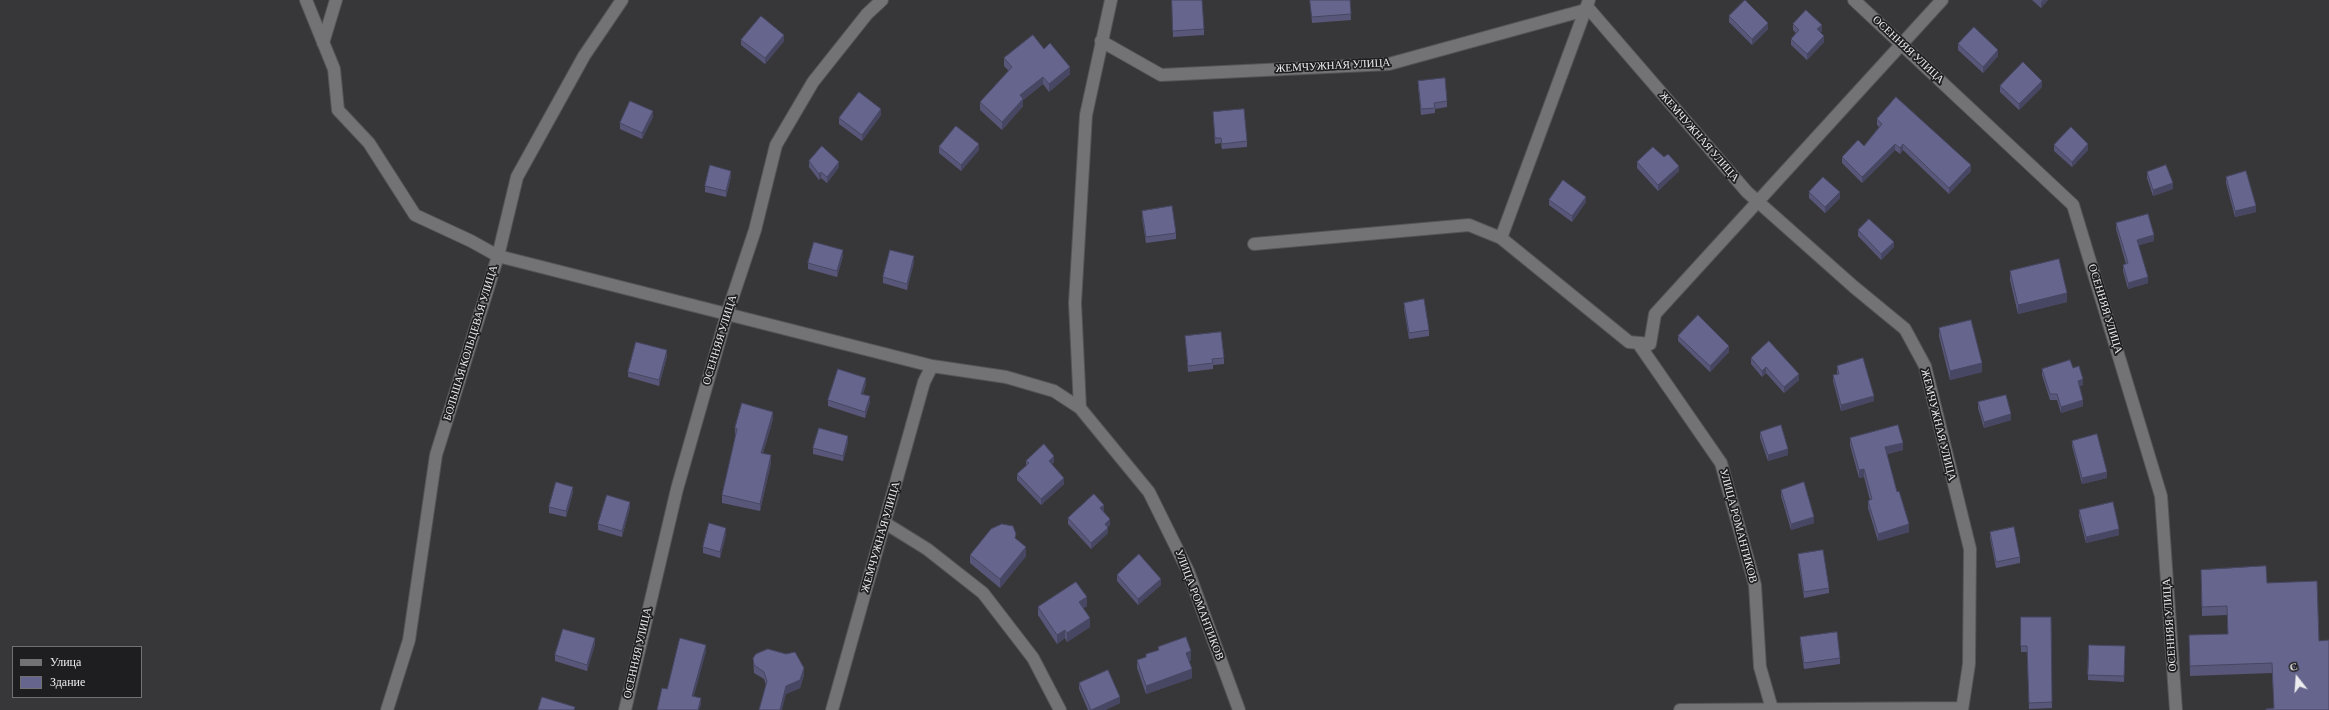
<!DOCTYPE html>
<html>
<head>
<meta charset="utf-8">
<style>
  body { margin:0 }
  #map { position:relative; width:2329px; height:710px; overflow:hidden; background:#37373a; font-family:"Times New Roman",serif }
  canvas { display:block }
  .legend { position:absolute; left:12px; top:646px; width:130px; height:52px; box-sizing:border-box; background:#1e1e20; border:1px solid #717173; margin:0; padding:5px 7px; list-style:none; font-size:12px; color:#ededef }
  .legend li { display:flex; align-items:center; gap:8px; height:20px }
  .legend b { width:20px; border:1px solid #717173 }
  .north { position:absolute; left:2277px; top:658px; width:40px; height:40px; -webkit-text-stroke:3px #1e1e20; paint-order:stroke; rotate:343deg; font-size:11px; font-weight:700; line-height:16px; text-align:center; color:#ededef }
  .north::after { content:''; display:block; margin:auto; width:14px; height:18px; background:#ededef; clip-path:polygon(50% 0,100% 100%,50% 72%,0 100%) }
</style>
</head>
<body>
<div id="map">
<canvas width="2329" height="710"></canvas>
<ul class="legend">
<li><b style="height:5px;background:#737376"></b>Улица</li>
<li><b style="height:11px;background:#66658d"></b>Здание</li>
</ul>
<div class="north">С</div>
</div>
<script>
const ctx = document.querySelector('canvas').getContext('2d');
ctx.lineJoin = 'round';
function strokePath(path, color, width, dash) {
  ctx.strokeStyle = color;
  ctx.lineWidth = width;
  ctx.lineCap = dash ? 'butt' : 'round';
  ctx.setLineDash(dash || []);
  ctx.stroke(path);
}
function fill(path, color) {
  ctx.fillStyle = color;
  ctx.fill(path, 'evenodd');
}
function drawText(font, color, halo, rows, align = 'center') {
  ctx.font = font + ' "Times New Roman",serif';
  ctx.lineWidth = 3.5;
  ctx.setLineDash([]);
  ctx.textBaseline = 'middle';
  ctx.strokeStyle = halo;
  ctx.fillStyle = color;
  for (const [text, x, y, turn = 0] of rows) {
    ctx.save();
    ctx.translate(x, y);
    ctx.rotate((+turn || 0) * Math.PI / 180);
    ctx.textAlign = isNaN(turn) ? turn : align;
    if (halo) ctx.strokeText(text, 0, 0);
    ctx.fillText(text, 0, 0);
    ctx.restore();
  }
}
const minor = new Path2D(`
  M 306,0 L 334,69 L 338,110 L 369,143 L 415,215 L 471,241 L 498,256 L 932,366 L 1006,377 L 1054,391 L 1080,408 L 1149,492 L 1188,571 L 1239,710
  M 1854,0 L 2073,205 L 2161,496 L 2176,710
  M 1101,41 L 1161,75 L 1389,64 L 1589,9 L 1747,192 L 1854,287 L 1905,329 L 1925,366 L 1970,549 L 1969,664 L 1962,710
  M 323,43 L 336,0
  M 1501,238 L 1589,0
  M 1254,244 L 1469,225 L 1501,238 L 1629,342 L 1650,344 L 1655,314 L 1942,0
  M 1638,343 L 1721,463 L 1755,585 L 1760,667 L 1772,709
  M 1080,408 L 1075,303 L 1086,115 L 1111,0
  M 885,523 L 927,549 L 983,593 L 1033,658 L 1060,710
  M 387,710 L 409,640 L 436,455 L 498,256 L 517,177 L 584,56 L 622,0
  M 625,710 L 677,489 L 727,314 L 755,230 L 776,145 L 813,82 L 867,14 L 882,0
  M 832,710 L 924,382 L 932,366
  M 1680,710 L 1962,708`);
strokePath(minor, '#545457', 14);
strokePath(minor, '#737376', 12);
fill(new Path2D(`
  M 1172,0 L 1204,29 L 1204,35 L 1173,37 Z
  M 1310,0 L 1350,0 L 1351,20 L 1312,23 Z
  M 2032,0 L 2048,0 L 2041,8 Z
  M 1729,16 L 1768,29 L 1752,45 L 1729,22 Z
  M 1793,24 L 1822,31 L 1820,32 L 1824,42 L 1807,60 L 1791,45 L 1791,39 L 1796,33 L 1793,30 Z
  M 741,40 L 784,41 L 765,64 L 741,45 Z
  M 1958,44 L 1998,56 L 1983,73 L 1958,50 Z
  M 1044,49 L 1070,74 L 1049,92 L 1043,84 L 1023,100 L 1023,106 L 1002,130 L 980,110 L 980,102 L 1009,71 L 1004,66 L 1004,58 Z
  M 1418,81 L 1447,101 L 1447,107 L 1435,109 L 1435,113 L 1421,115 L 1418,86 Z
  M 2000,86 L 2042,87 L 2019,110 L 2000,92 Z
  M 1213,112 L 1247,141 L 1247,147 L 1222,149 L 1221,143 L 1215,144 Z
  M 881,115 L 862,141 L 839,124 L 839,118 Z
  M 653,117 L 642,139 L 620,129 L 620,123 Z
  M 1877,119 L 1971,171 L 1949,194 L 1903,150 L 1900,154 L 1895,150 L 1862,183 L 1842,163 L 1842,157 L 1864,146 L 1879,127 L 1877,125 Z
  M 2054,145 L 2088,150 L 2072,167 L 2054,151 Z
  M 939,147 L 979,150 L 961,171 L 939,153 Z
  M 1664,157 L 1679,171 L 1658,191 L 1637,168 L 1637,162 Z
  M 809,161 L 839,167 L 827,183 L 821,178 L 819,180 L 809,167 Z
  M 2147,172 L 2173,189 L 2153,196 L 2147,178 Z
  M 731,176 L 726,197 L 705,192 L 705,186 Z
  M 2226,177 L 2256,212 L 2235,217 L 2226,183 Z
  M 1809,192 L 1840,198 L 1825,213 L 1809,198 Z
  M 1549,200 L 1586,202 L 1572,222 L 1549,205 Z
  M 1142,211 L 1176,233 L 1176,239 L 1146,243 L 1142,217 Z
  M 2116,223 L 2154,241 L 2138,245 L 2148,283 L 2128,289 L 2123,271 L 2123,265 L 2126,264 L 2116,229 Z
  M 1858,230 L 1894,247 L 1881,260 L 1858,236 Z
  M 843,256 L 837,277 L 808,269 L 808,263 Z
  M 914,262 L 907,290 L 883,283 L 883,277 Z
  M 2010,271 L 2067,302 L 2018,314 L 2010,280 Z
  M 1404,303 L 1429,330 L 1429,336 L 1409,339 L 1404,309 Z
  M 1939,328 L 1982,372 L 1950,380 L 1939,336 Z
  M 1185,336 L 1224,358 L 1224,364 L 1213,365 L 1213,369 L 1188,372 Z
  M 1678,336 L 1729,352 L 1710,372 L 1678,341 Z
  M 667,356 L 659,386 L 628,377 L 628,372 Z
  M 1751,358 L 1799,380 L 1784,393 L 1766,373 L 1762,377 L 1751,364 Z
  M 1837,366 L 1874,401 L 1841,411 L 1833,381 L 1833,375 L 1837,374 Z
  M 2073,368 L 2083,385 L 2079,386 L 2083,406 L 2061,413 L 2057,400 L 2050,400 L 2042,375 L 2042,369 Z
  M 866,384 L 863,394 L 870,402 L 865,418 L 828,406 L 828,400 Z
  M 1978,402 L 2011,420 L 1984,428 L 1978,408 Z
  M 773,419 L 763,453 L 771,463 L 760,511 L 722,503 L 722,495 L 736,436 L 735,436 L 735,428 Z
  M 1760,432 L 1788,455 L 1768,461 L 1760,438 Z
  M 1850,438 L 1903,450 L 1887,454 L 1897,492 L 1909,532 L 1878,541 L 1868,508 L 1868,501 L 1870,500 L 1864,477 L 1859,478 L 1850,445 Z
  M 2072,441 L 2107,478 L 2082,484 L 2072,446 Z
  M 848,442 L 843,461 L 813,454 L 813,448 Z
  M 1026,461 L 1054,462 L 1051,464 L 1064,484 L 1041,505 L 1017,480 L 1017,474 L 1026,466 Z
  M 1781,490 L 1814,523 L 1791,530 L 1781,496 Z
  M 573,492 L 566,517 L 549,513 L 549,507 Z
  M 630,507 L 622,537 L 598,530 L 598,524 Z
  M 2079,510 L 2119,535 L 2086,543 L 2079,516 Z
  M 1104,511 L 1103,512 L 1110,525 L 1107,527 L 1108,533 L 1091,549 L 1068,524 L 1068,518 Z
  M 1990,532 L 2020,557 L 2020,563 L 1996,568 L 1990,538 Z
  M 726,534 L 720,558 L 703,553 L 703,547 Z
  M 1016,539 L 1026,556 L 1000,588 L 970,563 L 970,555 Z
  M 1798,554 L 1829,588 L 1829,593 L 1804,598 L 1798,560 Z
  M 2201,570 L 2267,583 L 2319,641 L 2274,708 L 2272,673 L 2190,676 L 2189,635 L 2228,634 L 2227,615 L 2202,616 Z
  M 1117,575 L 1161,585 L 1138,605 L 1117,581 Z
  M 1087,606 L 1083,608 L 1090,627 L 1067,642 L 1065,638 L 1057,644 L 1038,615 L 1038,607 Z
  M 2021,617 L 2051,617 L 2052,708 L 2029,709 L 2027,652 L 2021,652 Z
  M 1800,637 L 1840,658 L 1840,664 L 1804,669 L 1800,643 Z
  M 595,644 L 587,671 L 555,661 L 555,655 Z
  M 2125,646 L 2124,682 L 2088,680 L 2088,675 Z
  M 1158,647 L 1191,660 L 1189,661 L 1192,678 L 1146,694 L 1137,668 L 1137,660 L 1146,657 L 1158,651 Z
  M 753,658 L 804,675 L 800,688 L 786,694 L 766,685 L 764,679 L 754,673 Z
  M 1079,683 L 1120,703 L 1105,710 L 1088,710 L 1079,689 Z`), '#585779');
fill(new Path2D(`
  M 2043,0 L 2048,0 L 2041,8 L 2041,2 Z
  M 1768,23 L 1768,29 L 1752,45 L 1752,39 Z
  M 1822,25 L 1822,31 L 1817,35 L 1817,29 Z
  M 784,35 L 784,41 L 765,64 L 765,58 Z
  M 1824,36 L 1824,42 L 1807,60 L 1807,54 Z
  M 1998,50 L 1998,56 L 1983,73 L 1983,67 Z
  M 1070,67 L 1070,74 L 1049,92 L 1049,84 Z
  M 1043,77 L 1043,84 L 1023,100 L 1023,106 L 1002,130 L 1002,122 L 1020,95 Z
  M 2042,81 L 2042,87 L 2019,110 L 2019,104 Z
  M 881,109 L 881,115 L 862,141 L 862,135 Z
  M 653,111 L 653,117 L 642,139 L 642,133 Z
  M 979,144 L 979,150 L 961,171 L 961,165 Z
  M 1895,144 L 1895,150 L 1862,183 L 1862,177 Z
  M 1903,144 L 1903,150 L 1900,154 L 1900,148 Z
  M 2088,144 L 2088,150 L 2072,167 L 2072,162 Z
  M 839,162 L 839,167 L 827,183 L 827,177 Z
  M 1971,165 L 1971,171 L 1949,194 L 1949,188 Z
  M 1679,166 L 1679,171 L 1658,191 L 1658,185 Z
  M 731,171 L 731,176 L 726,197 L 726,191 Z
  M 821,172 L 821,178 L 819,180 L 819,174 Z
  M 2173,183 L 2173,189 L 2153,196 L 2153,190 Z
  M 1840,192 L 1840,198 L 1825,213 L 1825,207 Z
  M 1586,197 L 1586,202 L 1572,222 L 1572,216 Z
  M 2256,206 L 2256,212 L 2235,217 L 2235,211 Z
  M 2154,235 L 2154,241 L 2137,246 L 2137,240 Z
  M 1894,242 L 1894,247 L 1881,260 L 1881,254 Z
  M 843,250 L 843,256 L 837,277 L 837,271 Z
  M 914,256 L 914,262 L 907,290 L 907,284 Z
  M 2148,277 L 2148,283 L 2128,289 L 2128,283 Z
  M 2067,293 L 2067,302 L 2018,314 L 2018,305 Z
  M 1729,346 L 1729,352 L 1710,372 L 1710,366 Z
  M 667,350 L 667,356 L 659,386 L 659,380 Z
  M 1982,363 L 1982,372 L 1950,380 L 1950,371 Z
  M 1766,367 L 1766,373 L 1762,377 L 1762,371 Z
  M 1799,374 L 1799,380 L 1784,393 L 1784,387 Z
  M 866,378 L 866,384 L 861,399 L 861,394 Z
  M 2083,379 L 2083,385 L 2078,387 L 2078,381 Z
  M 870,396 L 870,402 L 865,418 L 865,412 Z
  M 1874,396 L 1874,401 L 1841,411 L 1841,405 Z
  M 2083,400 L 2083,406 L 2061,413 L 2061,407 Z
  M 773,412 L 773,419 L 761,460 L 761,453 Z
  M 2011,414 L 2011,420 L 1984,428 L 1984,422 Z
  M 848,436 L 848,442 L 843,461 L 843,456 Z
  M 1903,443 L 1903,450 L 1885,455 L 1885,447 Z
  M 1788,449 L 1788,455 L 1768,461 L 1768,455 Z
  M 771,455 L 771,463 L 760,511 L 760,504 Z
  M 1054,456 L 1054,462 L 1049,467 L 1049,461 Z
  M 1864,469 L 1864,477 L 1859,478 L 1859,470 Z
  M 2107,472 L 2107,478 L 2082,484 L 2082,478 Z
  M 1064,478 L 1064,484 L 1041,505 L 1041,499 Z
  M 573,487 L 573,492 L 566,517 L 566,511 Z
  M 630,502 L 630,507 L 622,537 L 622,531 Z
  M 1104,505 L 1104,511 L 1100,514 L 1100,508 Z
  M 1814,517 L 1814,523 L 1791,530 L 1791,524 Z
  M 1110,519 L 1110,525 L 1105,530 L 1105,524 Z
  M 1909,524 L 1909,532 L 1878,541 L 1878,534 Z
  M 726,528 L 726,534 L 720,558 L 720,552 Z
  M 1108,528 L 1108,533 L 1091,549 L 1091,543 Z
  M 2119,529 L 2119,535 L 2086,543 L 2086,537 Z
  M 1026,547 L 1026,556 L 1000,588 L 1000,579 Z
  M 1161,579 L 1161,585 L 1138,605 L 1138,599 Z
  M 1087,597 L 1087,606 L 1079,611 L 1079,602 Z
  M 1090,618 L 1090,627 L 1067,642 L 1067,633 Z
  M 1065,630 L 1065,638 L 1057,644 L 1057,635 Z
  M 595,638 L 595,644 L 587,671 L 587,665 Z
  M 706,645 L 706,652 L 692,703 L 692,696 Z
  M 1191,651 L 1191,660 L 1186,662 L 1186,653 Z
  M 804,668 L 804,675 L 800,688 L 786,694 L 782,710 L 780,710 L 786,686 Z
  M 1192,669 L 1192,678 L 1146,694 L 1146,686 Z
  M 1120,697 L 1120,703 L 1105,710 L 1092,710 Z
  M 701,698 L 701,705 L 699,710 L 698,710 Z`), '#474763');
const building = new Path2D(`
  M 1172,0 L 1202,0 L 1204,29 L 1173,31 Z
  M 1310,0 L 1350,0 L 1351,14 L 1312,17 Z
  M 1745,0 L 1768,23 L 1752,39 L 1729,16 Z
  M 1806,10 L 1822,25 L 1817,29 L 1824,36 L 1807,54 L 1791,39 L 1799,30 L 1793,24 Z
  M 761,16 L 784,35 L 765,58 L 741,40 Z
  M 1974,27 L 1998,50 L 1983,67 L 1958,44 Z
  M 1033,35 L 1044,49 L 1050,43 L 1070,67 L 1049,84 L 1043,77 L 1020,95 L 1023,99 L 1002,122 L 980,102 L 1012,67 L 1004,58 Z
  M 2023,62 L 2042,81 L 2019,104 L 2000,86 Z
  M 1445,78 L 1447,101 L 1434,103 L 1435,108 L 1421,109 L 1418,81 Z
  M 859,92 L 881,109 L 862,135 L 839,118 Z
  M 1896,97 L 1971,165 L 1949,188 L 1903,144 L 1900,148 L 1895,144 L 1862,177 L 1842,157 L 1858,140 L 1864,146 L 1882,124 L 1877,119 Z
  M 630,101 L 653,111 L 642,133 L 620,123 Z
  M 1244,109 L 1247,141 L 1222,144 L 1221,138 L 1215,138 L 1213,112 Z
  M 956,126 L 979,144 L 961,165 L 939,147 Z
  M 2071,127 L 2088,144 L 2072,162 L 2054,145 Z
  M 822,146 L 839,162 L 827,177 L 821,172 L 819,174 L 809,161 Z
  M 1653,147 L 1664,157 L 1668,154 L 1679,166 L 1658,185 L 1637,162 Z
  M 710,165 L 731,171 L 726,191 L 705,186 Z
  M 2166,165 L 2173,183 L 2153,190 L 2147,172 Z
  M 2246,171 L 2256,206 L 2235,211 L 2226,177 Z
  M 1823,177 L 1840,192 L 1825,207 L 1809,192 Z
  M 1563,180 L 1586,197 L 1572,216 L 1549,200 Z
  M 1172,206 L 1176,233 L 1146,237 L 1142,211 Z
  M 2148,214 L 2154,235 L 2137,240 L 2148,277 L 2128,283 L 2123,265 L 2128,263 L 2116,223 Z
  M 1869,219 L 1894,242 L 1881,254 L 1858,230 Z
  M 814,242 L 843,250 L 837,271 L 808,263 Z
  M 890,250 L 914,256 L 907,284 L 883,277 Z
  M 2059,259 L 2067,293 L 2018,305 L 2010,271 Z
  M 1424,299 L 1429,330 L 1409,333 L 1404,303 Z
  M 1698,315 L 1729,346 L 1710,366 L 1678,336 Z
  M 1971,320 L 1982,363 L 1950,371 L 1939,328 Z
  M 1221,332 L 1224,358 L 1212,359 L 1213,363 L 1188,366 L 1185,336 Z
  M 1769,341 L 1799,374 L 1784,387 L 1766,367 L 1762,371 L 1751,358 Z
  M 636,342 L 667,350 L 659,380 L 628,372 Z
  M 1863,358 L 1874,396 L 1841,405 L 1833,375 L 1839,374 L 1837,366 Z
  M 2070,360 L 2073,368 L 2079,366 L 2083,379 L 2078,381 L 2083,400 L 2061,407 L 2057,394 L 2050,394 L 2042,369 Z
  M 838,369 L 866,378 L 861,394 L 870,396 L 865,412 L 828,400 Z
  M 2006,395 L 2011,414 L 1984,422 L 1978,402 Z
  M 742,403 L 773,412 L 761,453 L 771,455 L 760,504 L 722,495 L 737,429 L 735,428 Z
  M 1781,425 L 1788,449 L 1768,455 L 1760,432 Z
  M 1898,425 L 1903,443 L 1885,447 L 1897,492 L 1899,491 L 1909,524 L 1878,534 L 1868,501 L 1872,499 L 1864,469 L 1859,470 L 1850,438 Z
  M 819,428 L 848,436 L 843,456 L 813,448 Z
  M 2097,434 L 2107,472 L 2082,478 L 2072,441 Z
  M 1044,444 L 1054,456 L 1049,461 L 1064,478 L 1041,499 L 1017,474 L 1029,463 L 1026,461 Z
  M 556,482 L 573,487 L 566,511 L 549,507 Z
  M 1804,482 L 1814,517 L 1791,524 L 1781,490 Z
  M 1094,494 L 1104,505 L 1100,508 L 1110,519 L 1105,524 L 1108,528 L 1091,543 L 1068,518 Z
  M 607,495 L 630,502 L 622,531 L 598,524 Z
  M 2113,502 L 2119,529 L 2086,537 L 2079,510 Z
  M 709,523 L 726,528 L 720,552 L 703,547 Z
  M 1002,524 L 1013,526 L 1016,534 L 1015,538 L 1026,547 L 1000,579 L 970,555 L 991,529 Z
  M 2014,527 L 2020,557 L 1996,562 L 1990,532 Z
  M 1823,550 L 1829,588 L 1804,592 L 1798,554 Z
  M 1139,554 L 1161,579 L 1138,599 L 1117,575 Z
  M 2266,566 L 2267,583 L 2317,581 L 2319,641 L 2329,640 L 2329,710 L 2266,710 L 2266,709 L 2274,708 L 2272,663 L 2190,666 L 2189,635 L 2228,634 L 2227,606 L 2202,607 L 2201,570 Z
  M 1076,582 L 1087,597 L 1079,602 L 1090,618 L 1067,633 L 1065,630 L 1057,635 L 1038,607 Z
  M 2021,617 L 2051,617 L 2052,702 L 2029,703 L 2027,646 L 2021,646 Z
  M 563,629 L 595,638 L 587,665 L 555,655 Z
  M 1837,632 L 1840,658 L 1804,663 L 1800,637 Z
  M 1186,637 L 1191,651 L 1186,653 L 1192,669 L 1146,686 L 1137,660 L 1146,657 L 1146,654 L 1159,650 L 1158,647 Z
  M 680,638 L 706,645 L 692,696 L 701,698 L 698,710 L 657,710 L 662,688 L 667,689 Z
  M 2089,645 L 2125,646 L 2124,676 L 2088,675 Z
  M 768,649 L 786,654 L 795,652 L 804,668 L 800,680 L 786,686 L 780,710 L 759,710 L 767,681 L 764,672 L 754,665 L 753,658 L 756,654 Z
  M 1108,670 L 1120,697 L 1091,710 L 1079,683 Z
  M 542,697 L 575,707 L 574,710 L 538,710 Z`);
fill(building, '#66658d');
strokePath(building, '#474763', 1);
drawText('11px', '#ededef', '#1e1e20', [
  ["ОСЕННЯЯ УЛИЦА",1908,50,43],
  ["ЖЕМЧУЖНАЯ УЛИЦА",1333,66,-3],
  ["ЖЕМЧУЖНАЯ УЛИЦА",1699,137,49],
  ["ОСЕННЯЯ УЛИЦА",2105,309,73],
  ["ОСЕННЯЯ УЛИЦА",720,340,-73],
  ["БОЛЬШАЯ КОЛЬЦЕВАЯ УЛИЦА",471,343,-73],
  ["ЖЕМЧУЖНАЯ УЛИЦА",1938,425,76],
  ["УЛИЦА РОМАНТИКОВ",1738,526,75],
  ["ЖЕМЧУЖНАЯ УЛИЦА",881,537,-74],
  ["УЛИЦА РОМАНТИКОВ",1199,605,69],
  ["ОСЕННЯЯ УЛИЦА",2170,625,-94],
  ["ОСЕННЯЯ УЛИЦА",638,653,-77]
]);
</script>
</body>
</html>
